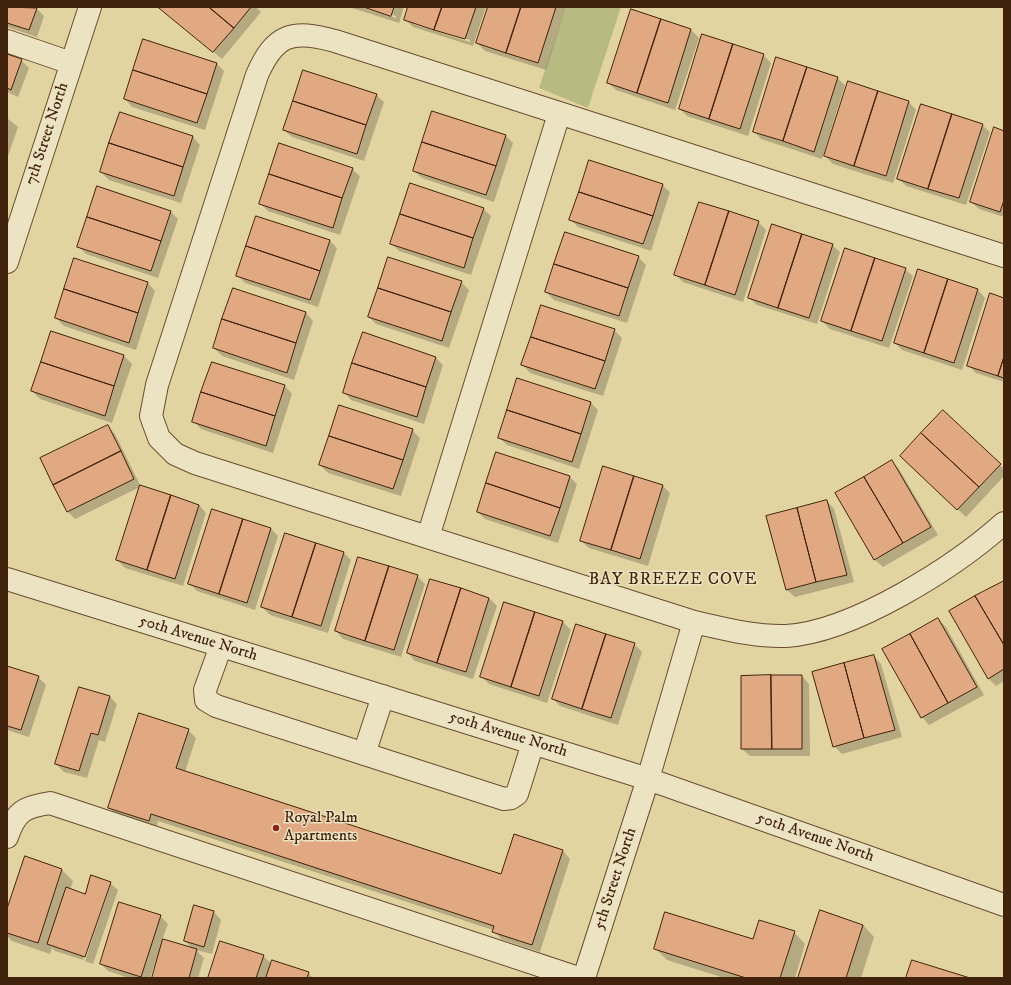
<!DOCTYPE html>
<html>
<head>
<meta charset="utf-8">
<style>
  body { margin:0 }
  #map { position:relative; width:1011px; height:985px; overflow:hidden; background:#e2d4a1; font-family:"IM FELL DW Pica",serif }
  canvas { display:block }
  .frame { position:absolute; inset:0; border:8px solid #41220c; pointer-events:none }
</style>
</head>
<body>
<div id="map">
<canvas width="1011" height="985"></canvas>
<div class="frame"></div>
</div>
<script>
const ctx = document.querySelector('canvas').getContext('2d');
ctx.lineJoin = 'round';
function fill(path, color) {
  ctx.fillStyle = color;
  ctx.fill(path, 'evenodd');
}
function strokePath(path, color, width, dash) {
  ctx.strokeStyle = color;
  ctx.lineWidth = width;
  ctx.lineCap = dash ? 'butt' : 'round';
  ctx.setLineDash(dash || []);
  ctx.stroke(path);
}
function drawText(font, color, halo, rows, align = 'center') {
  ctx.font = font + ' "IM FELL DW Pica",serif';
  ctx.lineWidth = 3;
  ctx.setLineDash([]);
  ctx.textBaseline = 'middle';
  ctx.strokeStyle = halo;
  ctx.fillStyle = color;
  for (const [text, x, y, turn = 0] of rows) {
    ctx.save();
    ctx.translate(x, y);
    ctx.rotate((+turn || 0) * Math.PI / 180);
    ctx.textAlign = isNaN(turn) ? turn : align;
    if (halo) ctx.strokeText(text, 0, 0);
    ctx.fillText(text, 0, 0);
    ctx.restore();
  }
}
fill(new Path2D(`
  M 566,7 L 621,7 L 588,108 L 539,88 Z`), '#b8bb81');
fill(new Path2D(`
  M 7,7 L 32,7 L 36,8 L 44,16 L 37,37 L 7,27 Z
  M 158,7 L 256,7 L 261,12 L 222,59 Z
  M 349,7 L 360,7 L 396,18 L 396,16 L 367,7 L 404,7 L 399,23 Z
  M 409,7 L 486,7 L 473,46 L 413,27 L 405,19 ZM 413,21 L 470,40 L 470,42 L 413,24 Z
  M 489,7 L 566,7 L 546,70 L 485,51 L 477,43 Z
  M 631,11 L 691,30 L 699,38 L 675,110 L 616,90 L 608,83 Z
  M 7,55 L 21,60 L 29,68 L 18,97 L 7,92 Z
  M 763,55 L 771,63 L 748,136 L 687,116 L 680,109 Z
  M 217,64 L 224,71 L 205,130 L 132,107 L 125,99 Z
  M 837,78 L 845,85 L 822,159 L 761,139 L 754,131 Z
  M 849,83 L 909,102 L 916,110 L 893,183 L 833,164 L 825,156 Z
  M 376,95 L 384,102 L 364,161 L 292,137 L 284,130 Z
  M 120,113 L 193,137 L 200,145 L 181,203 L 109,180 L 101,172 Z
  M 7,118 L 18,127 L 7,159 Z
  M 982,125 L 990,132 L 966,205 L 906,186 L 898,178 Z
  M 1004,132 L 1004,217 L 979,209 L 971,202 Z
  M 506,136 L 513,143 L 494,202 L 422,178 L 414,171 Z
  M 352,169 L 360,176 L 340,235 L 268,211 L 260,203 Z
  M 662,185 L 670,192 L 651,251 L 578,227 L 571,220 Z
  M 483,209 L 491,216 L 471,275 L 399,251 L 391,243 Z
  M 170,211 L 178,219 L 158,278 L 86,254 L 78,246 Z
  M 758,222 L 766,230 L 743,302 L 683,282 L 676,275 Z
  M 329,240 L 337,248 L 318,307 L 245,283 L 238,276 Z
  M 832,245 L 840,252 L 817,324 L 757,305 L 749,298 Z
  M 638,257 L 646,265 L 627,323 L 554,300 L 546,292 Z
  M 75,259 L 148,283 L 155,291 L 136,350 L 64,326 L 56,318 Z
  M 905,269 L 913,276 L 889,348 L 830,329 L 822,321 Z
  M 919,271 L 978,290 L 985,298 L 962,370 L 902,350 L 895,343 Z
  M 461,282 L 469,290 L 449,348 L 376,324 L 369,317 Z
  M 234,289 L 306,313 L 313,321 L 294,380 L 222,356 L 214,348 Z
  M 1004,299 L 1004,382 L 976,373 L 968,365 Z
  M 614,330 L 622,338 L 603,396 L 530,373 L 523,365 Z
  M 51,332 L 124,356 L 132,364 L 112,423 L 40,399 L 32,391 Z
  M 436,358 L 443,365 L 424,424 L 351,400 L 344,392 Z
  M 212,363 L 285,386 L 292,394 L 273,453 L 201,429 L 193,421 Z
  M 591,403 L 598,410 L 579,469 L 507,445 L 499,438 Z
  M 943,412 L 1004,469 L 1004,476 L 966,517 L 909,463 Z
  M 108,426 L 115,434 L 141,487 L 199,505 L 206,513 L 183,586 L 125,568 L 117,560 L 140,487 L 75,519 L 68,512 Z
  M 412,430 L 420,438 L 401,496 L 328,473 L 320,465 Z
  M 892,462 L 899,469 L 938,535 L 883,567 L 875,560 L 836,494 Z
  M 570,477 L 577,484 L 558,543 L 485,519 L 478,512 Z
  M 663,486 L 670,493 L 648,566 L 589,548 L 581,541 Z
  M 827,501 L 834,509 L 854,582 L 795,597 L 787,590 L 768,517 Z
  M 271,529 L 278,536 L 255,610 L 197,591 L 189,583 Z
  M 344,553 L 351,560 L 328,633 L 270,615 L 262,607 Z
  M 417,576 L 425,584 L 401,657 L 343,639 L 336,631 Z
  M 431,580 L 489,598 L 497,606 L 473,679 L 415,661 L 408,653 Z
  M 1003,581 L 1004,681 L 996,686 L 988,678 L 950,612 Z
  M 505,604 L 563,622 L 571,630 L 547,703 L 489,684 L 481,676 Z
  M 938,619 L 946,627 L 984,695 L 929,725 L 922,717 Z
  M 634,644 L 642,652 L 618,725 L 560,706 L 553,699 Z
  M 874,656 L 881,664 L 902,737 L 842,754 L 834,746 Z
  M 7,667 L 38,677 L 46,685 L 29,737 L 7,730 Z
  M 802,676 L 809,684 L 810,756 L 750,756 L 742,749 Z
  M 110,697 L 117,704 L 105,742 L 99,740 L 87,778 L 64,772 L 56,764 Z
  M 188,730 L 196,738 L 185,772 L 501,875 L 514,835 L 563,851 L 570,859 L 540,952 L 501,939 L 493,930 L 158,821 L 156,828 L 116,815 L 109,807 Z
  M 25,857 L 62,870 L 73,881 L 70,890 L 86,895 L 110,883 L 118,890 L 93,964 L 85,961 L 110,886 L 108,886 L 83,960 L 55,951 L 52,948 L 50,954 L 12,941 L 7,936 L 7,912 Z
  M 214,912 L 221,920 L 212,954 L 196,950 L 204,958 L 198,978 L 153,978 L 160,955 L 158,955 L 150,978 L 129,978 L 108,971 L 101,964 L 160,916 L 168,924 L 162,940 L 193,949 L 185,941 Z
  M 863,925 L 874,937 L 861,978 L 799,978 Z
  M 794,932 L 805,944 L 795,978 L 724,978 L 667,960 L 655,948 L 754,940 Z
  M 263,956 L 272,964 L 308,973 L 313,978 L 209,978 Z`), '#0003');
const building = new Path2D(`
  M 7,7 L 37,8 L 29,30 L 7,23 Z
  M 158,7 L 209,7 L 234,28 L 213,52 Z
  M 209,7 L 251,7 L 234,28 Z
  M 364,7 L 394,7 L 391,16 Z
  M 408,7 L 442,7 L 434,30 L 404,20 Z
  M 442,7 L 476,7 L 465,39 L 434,30 Z
  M 488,7 L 521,7 L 506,53 L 476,43 Z
  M 521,7 L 556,7 L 538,63 L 506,53 Z
  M 631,9 L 661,19 L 637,93 L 607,83 Z
  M 661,19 L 691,29 L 668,103 L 637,93 Z
  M 702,34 L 733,44 L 709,119 L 679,109 Z
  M 143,39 L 217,63 L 207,94 L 133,70 Z
  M 733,44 L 764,54 L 740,129 L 709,119 Z
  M 7,54 L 22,59 L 11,90 L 7,88 Z
  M 776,57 L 807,67 L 783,141 L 753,132 Z
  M 807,67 L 838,77 L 814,152 L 783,141 Z
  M 133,70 L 207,94 L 197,123 L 124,99 Z
  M 303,70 L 377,94 L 366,125 L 293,101 Z
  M 848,81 L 878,91 L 854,166 L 824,156 Z
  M 878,91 L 909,101 L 886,176 L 854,166 Z
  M 293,101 L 366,125 L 357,154 L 283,130 Z
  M 921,104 L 952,114 L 928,189 L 897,179 Z
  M 432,111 L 506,135 L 496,166 L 422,142 Z
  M 120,112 L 193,136 L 183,167 L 109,143 Z
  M 952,114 L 983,124 L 959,198 L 928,189 Z
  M 994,127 L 1004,131 L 1004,200 L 1000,212 L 970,202 Z
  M 422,142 L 496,166 L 486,195 L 413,171 Z
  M 109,143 L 183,167 L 174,196 L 100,172 Z
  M 279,143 L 353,168 L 342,198 L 269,174 Z
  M 589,160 L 663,184 L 653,216 L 579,192 Z
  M 269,174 L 342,198 L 333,228 L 259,204 Z
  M 410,183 L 484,208 L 473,238 L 400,214 Z
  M 97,186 L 171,211 L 161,241 L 87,217 Z
  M 579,192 L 653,216 L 643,244 L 569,220 Z
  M 699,202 L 729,211 L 705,285 L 674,275 Z
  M 729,211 L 759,221 L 735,295 L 705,285 Z
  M 400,214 L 473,238 L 464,268 L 390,244 Z
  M 256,216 L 330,240 L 320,271 L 246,246 Z
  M 87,217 L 161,241 L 151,271 L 77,247 Z
  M 772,224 L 802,234 L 778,308 L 748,298 Z
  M 565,232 L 639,256 L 628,288 L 554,264 Z
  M 802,234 L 833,244 L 809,318 L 778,308 Z
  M 246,246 L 320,271 L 310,300 L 236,276 Z
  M 845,248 L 875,258 L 851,331 L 821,321 Z
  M 388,257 L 462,281 L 451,312 L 378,288 Z
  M 74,258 L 148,282 L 138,313 L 64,289 Z
  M 875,258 L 906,268 L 882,341 L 851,331 Z
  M 554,264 L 628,288 L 619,316 L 545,292 Z
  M 918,269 L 948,279 L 924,353 L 894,343 Z
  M 948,279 L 978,289 L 954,363 L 924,353 Z
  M 233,288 L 306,312 L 296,343 L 222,319 Z
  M 378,288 L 451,312 L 442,341 L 368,317 Z
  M 64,289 L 138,313 L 129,343 L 55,318 Z
  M 990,293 L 1004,298 L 1004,357 L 998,376 L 967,366 Z
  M 541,305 L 615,329 L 605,361 L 531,337 Z
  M 222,319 L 296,343 L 287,373 L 213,348 Z
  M 51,331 L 124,355 L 114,386 L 41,362 Z
  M 363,332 L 436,357 L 426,387 L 352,363 Z
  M 531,337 L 605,361 L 595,389 L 521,365 Z
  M 1004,357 L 1004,378 L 998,376 Z
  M 41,362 L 114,386 L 105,416 L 31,391 Z
  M 212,362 L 285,385 L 275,416 L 201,392 Z
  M 352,363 L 426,387 L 417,417 L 343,393 Z
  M 517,378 L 591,402 L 581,434 L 507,410 Z
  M 201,392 L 275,416 L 266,446 L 192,422 Z
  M 339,405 L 413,429 L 403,460 L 329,436 Z
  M 507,410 L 581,434 L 572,462 L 498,438 Z
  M 943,410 L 1001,464 L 979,487 L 921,433 Z
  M 108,425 L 121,451 L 53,485 L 40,458 Z
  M 921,433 L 979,487 L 957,510 L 900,456 Z
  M 329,436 L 403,460 L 393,489 L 319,465 Z
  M 121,451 L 134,479 L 67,512 L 53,485 Z
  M 496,452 L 570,476 L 560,508 L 486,483 Z
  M 892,460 L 931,527 L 903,543 L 864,477 Z
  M 603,466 L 634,476 L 611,550 L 580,541 Z
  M 634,476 L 663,485 L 640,559 L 611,550 Z
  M 864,477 L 903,543 L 874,560 L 835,493 Z
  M 486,483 L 560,508 L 550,536 L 477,512 Z
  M 140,485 L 171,495 L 147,570 L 116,560 Z
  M 171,495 L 199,505 L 175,579 L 147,570 Z
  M 827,500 L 847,575 L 816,582 L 797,508 Z
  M 797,508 L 816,582 L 786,590 L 766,516 Z
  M 212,509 L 243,519 L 219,594 L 188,584 Z
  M 243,519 L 271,528 L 247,603 L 219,594 Z
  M 285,533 L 316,543 L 292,617 L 261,607 Z
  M 316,543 L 344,552 L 321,626 L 292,617 Z
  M 358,557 L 389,566 L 365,641 L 335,631 Z
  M 389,566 L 418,575 L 394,650 L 365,641 Z
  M 430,579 L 461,588 L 437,663 L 407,653 Z
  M 1004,581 L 1004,645 L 975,596 Z
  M 461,588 L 489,598 L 466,672 L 437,663 Z
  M 975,596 L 1004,645 L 1004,669 L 988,679 L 949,611 Z
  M 504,602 L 535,612 L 511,687 L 480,677 Z
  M 535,612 L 563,621 L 539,696 L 511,687 Z
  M 938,618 L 977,687 L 948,703 L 910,634 Z
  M 576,624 L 606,634 L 582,709 L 552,699 Z
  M 606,634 L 635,643 L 611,718 L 582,709 Z
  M 910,634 L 948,703 L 921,718 L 882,649 Z
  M 874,655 L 895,730 L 864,738 L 844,663 Z
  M 844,663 L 864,738 L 833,747 L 812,672 Z
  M 7,666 L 39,676 L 21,730 L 7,726 Z
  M 771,675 L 772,749 L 741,749 L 741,676 Z
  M 771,675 L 802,675 L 802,749 L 772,749 Z
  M 79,687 L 110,696 L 98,735 L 91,733 L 79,771 L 55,764 Z
  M 139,713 L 189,729 L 176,768 L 501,874 L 514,834 L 563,850 L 532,945 L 492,932 L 494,926 L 151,814 L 149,821 L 108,808 Z
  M 25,856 L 62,869 L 38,943 L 7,933 L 7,909 Z
  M 91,875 L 111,882 L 85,957 L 47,944 L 66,887 L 85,894 Z
  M 119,902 L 161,915 L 141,977 L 100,964 Z
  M 194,905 L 214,911 L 204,947 L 184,941 Z
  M 820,910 L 863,925 L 846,978 L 798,978 Z
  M 665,912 L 753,939 L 759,920 L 795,931 L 780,978 L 746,978 L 654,949 Z
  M 163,939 L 197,949 L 189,978 L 152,978 Z
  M 220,941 L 264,955 L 256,978 L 208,978 Z
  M 272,960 L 309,972 L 307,978 L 266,978 Z
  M 912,960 L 970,978 L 906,978 Z`);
fill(building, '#e0a982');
strokePath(building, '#41220c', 1);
const minor = new Path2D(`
  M 7,41 L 71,63
  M 1004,256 L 335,41 C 292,29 275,34 257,75 L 157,385 L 151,416 L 159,438 L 175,454 L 195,463 L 694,622 C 725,629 755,637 786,636 C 853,632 955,567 1004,523
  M 7,262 L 90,7
  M 428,537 L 559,114
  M 7,579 L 648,779 L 1004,905
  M 221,646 L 205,690 L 206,700 L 216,706 L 504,799 L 511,798 L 517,794 L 533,743
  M 364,754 L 383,696
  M 7,837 C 16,811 24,807 50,803 L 578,978
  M 584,978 L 648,779 L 694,622`);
strokePath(minor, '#694e31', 24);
strokePath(minor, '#ece3c2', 22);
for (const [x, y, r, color] of [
  [276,828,4,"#8f2418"]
]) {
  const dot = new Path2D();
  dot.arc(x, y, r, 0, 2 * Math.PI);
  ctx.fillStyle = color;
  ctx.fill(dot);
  strokePath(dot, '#ece3c2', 1.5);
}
drawText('16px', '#41220c', '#ece3c2', [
  ["7th Street North",48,134,-72],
  ["50th Avenue North",198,639,17],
  ["50th Avenue North",508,735,17],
  ["50th Avenue North",815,838,19],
  ["5th Street North",616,879,-72]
]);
drawText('16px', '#41220c', '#ece3c2', [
  ["Royal Palm",284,819],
  ["Apartments",284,837]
], 'left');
ctx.letterSpacing = '1px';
drawText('17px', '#41220c', '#ece3c2', [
  ["BAY BREEZE COVE",673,580]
]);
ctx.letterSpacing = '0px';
</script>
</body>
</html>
